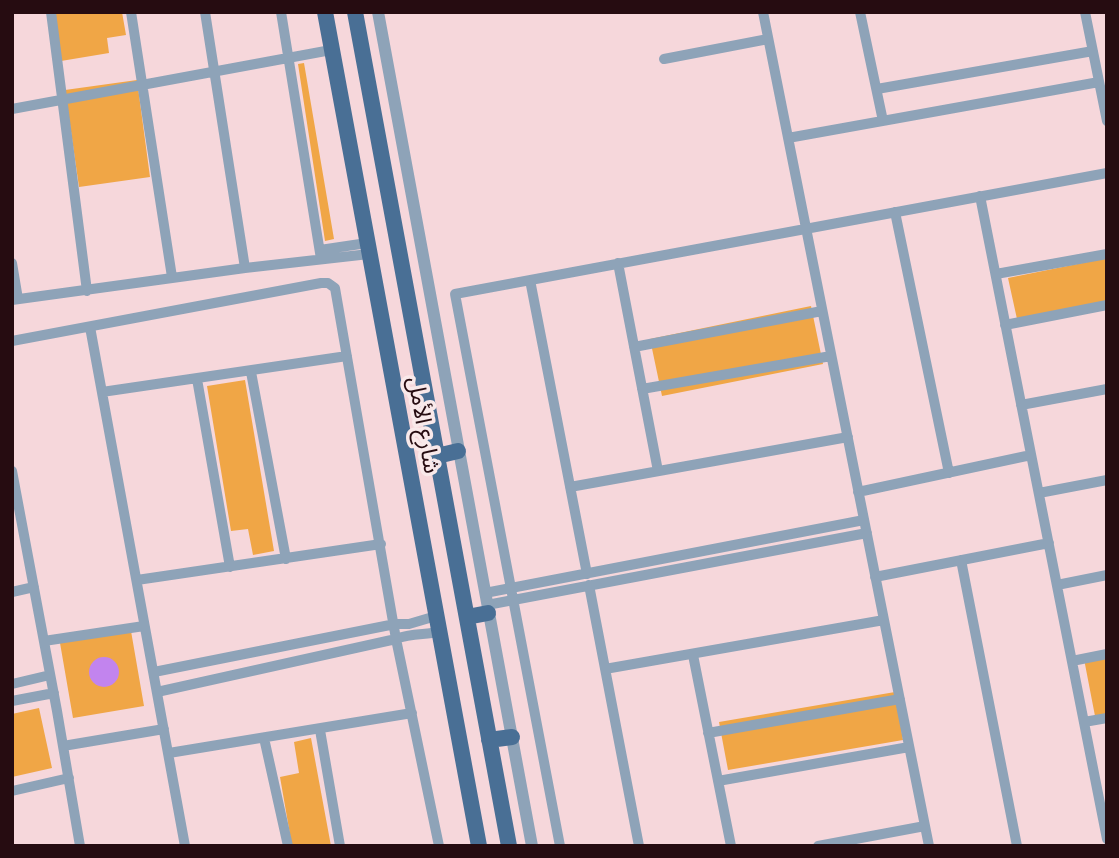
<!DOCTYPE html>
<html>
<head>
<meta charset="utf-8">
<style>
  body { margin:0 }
  #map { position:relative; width:1119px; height:858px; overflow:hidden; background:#f6d7db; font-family:"Exo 2",sans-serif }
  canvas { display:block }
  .frame { position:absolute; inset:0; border:14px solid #260c11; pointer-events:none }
</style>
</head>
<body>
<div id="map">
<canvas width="1119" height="858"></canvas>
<div class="frame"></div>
</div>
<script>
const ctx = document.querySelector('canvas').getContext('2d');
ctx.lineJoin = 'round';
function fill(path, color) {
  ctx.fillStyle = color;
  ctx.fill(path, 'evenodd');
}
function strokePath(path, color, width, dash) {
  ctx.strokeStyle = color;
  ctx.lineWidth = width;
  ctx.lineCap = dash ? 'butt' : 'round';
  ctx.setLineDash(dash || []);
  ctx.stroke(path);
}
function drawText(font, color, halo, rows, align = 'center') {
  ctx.font = font + ' "Exo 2","Noto Sans Arabic",sans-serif';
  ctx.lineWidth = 7;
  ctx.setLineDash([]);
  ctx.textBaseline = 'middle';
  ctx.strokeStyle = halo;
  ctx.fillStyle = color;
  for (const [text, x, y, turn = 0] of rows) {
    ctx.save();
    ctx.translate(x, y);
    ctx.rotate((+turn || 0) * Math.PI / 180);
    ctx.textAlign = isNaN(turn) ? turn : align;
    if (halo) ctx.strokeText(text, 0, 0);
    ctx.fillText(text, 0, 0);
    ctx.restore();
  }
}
fill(new Path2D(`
  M 53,12 L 122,12 L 126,35 L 107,38 L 109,53 L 61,61 Z
  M 304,63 L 334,239 L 325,241 L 298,64 Z
  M 137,80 L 150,177 L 79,187 L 65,90 Z
  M 1107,258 L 1107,302 L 1017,319 L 1008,278 Z
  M 811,306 L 823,364 L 662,396 L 650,339 Z
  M 245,380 L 274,551 L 253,555 L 248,529 L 231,531 L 207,386 Z
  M 131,631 L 144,706 L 73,718 L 60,643 Z
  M 1107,655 L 1107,714 L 1095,716 L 1084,659 Z
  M 895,692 L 903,740 L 728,770 L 719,722 Z
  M 39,708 L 52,768 L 12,777 L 12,714 Z
  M 311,738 L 331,846 L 292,846 L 280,777 L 299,773 L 294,742 Z`), '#f0a646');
fill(new Path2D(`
  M89 672a15 15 0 1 1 30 0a15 15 0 1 1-30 0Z`), '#c284ee');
strokePath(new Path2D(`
  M 51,12 L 87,291
  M 131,12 L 172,277
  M 205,12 L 245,268
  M 281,12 L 321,259
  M 763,12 L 929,846
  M 860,12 L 883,121
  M 1085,12 L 1107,121
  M 664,59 L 768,39
  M 877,89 L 1093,51
  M 12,109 L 331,50
  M 788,138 L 1099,82
  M 980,196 L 1107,839
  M 895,212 L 949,473
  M 320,250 L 367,243
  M 12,263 L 18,299
  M 618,263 L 658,471
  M 996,274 L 1107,254
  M 530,280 L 587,574
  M 12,300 L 245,268 L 369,254
  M 1005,325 L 1107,305
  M 90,327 L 185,846
  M 12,341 L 321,283 L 328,283 L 335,288 L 396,639 L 439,846
  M 634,347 L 822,311
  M 251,372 L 286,559
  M 197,379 L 230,567
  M 642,389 L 831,356
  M 102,392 L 347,356
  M 1021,405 L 1107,389
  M 12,471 L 57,711 L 80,846
  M 570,487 L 848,437
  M 858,492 L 1031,455
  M 1039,493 L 1107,480
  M 961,560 L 1017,846
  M 875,577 L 1049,543
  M 137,580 L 381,544
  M 589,585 L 639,846
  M 1057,585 L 1107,575
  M 12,592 L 34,587
  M 485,593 L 864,520
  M 487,605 L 867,533
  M 44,641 L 144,626
  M 693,655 L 731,846
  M 1072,661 L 1107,654
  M 605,669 L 884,620
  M 154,672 L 395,624 L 409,624 L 436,616
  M 12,684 L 50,675
  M 157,692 L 396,639 C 411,633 424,635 439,632
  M 12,701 L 54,693
  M 1084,722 L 1107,718
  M 320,730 L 340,846
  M 708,733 L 900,699
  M 264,738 L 288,846
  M 63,746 L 164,729
  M 169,753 L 412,713
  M 718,781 L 909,747
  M 12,791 L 69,778
  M 560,846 L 455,294 L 1107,173
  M 818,846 L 925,826`), '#8ea3b8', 10);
strokePath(new Path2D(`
  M 378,12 L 532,846`), '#8ea3b8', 12);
strokePath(new Path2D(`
  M 325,12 L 479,846
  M 355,12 L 509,846
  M 437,456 L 458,451
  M 467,617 L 488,613
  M 489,740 L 512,737`), '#496f95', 16);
drawText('23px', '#260c11', '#f9e9ea', [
  ["شارع الأمل",424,425,80]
]);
</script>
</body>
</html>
